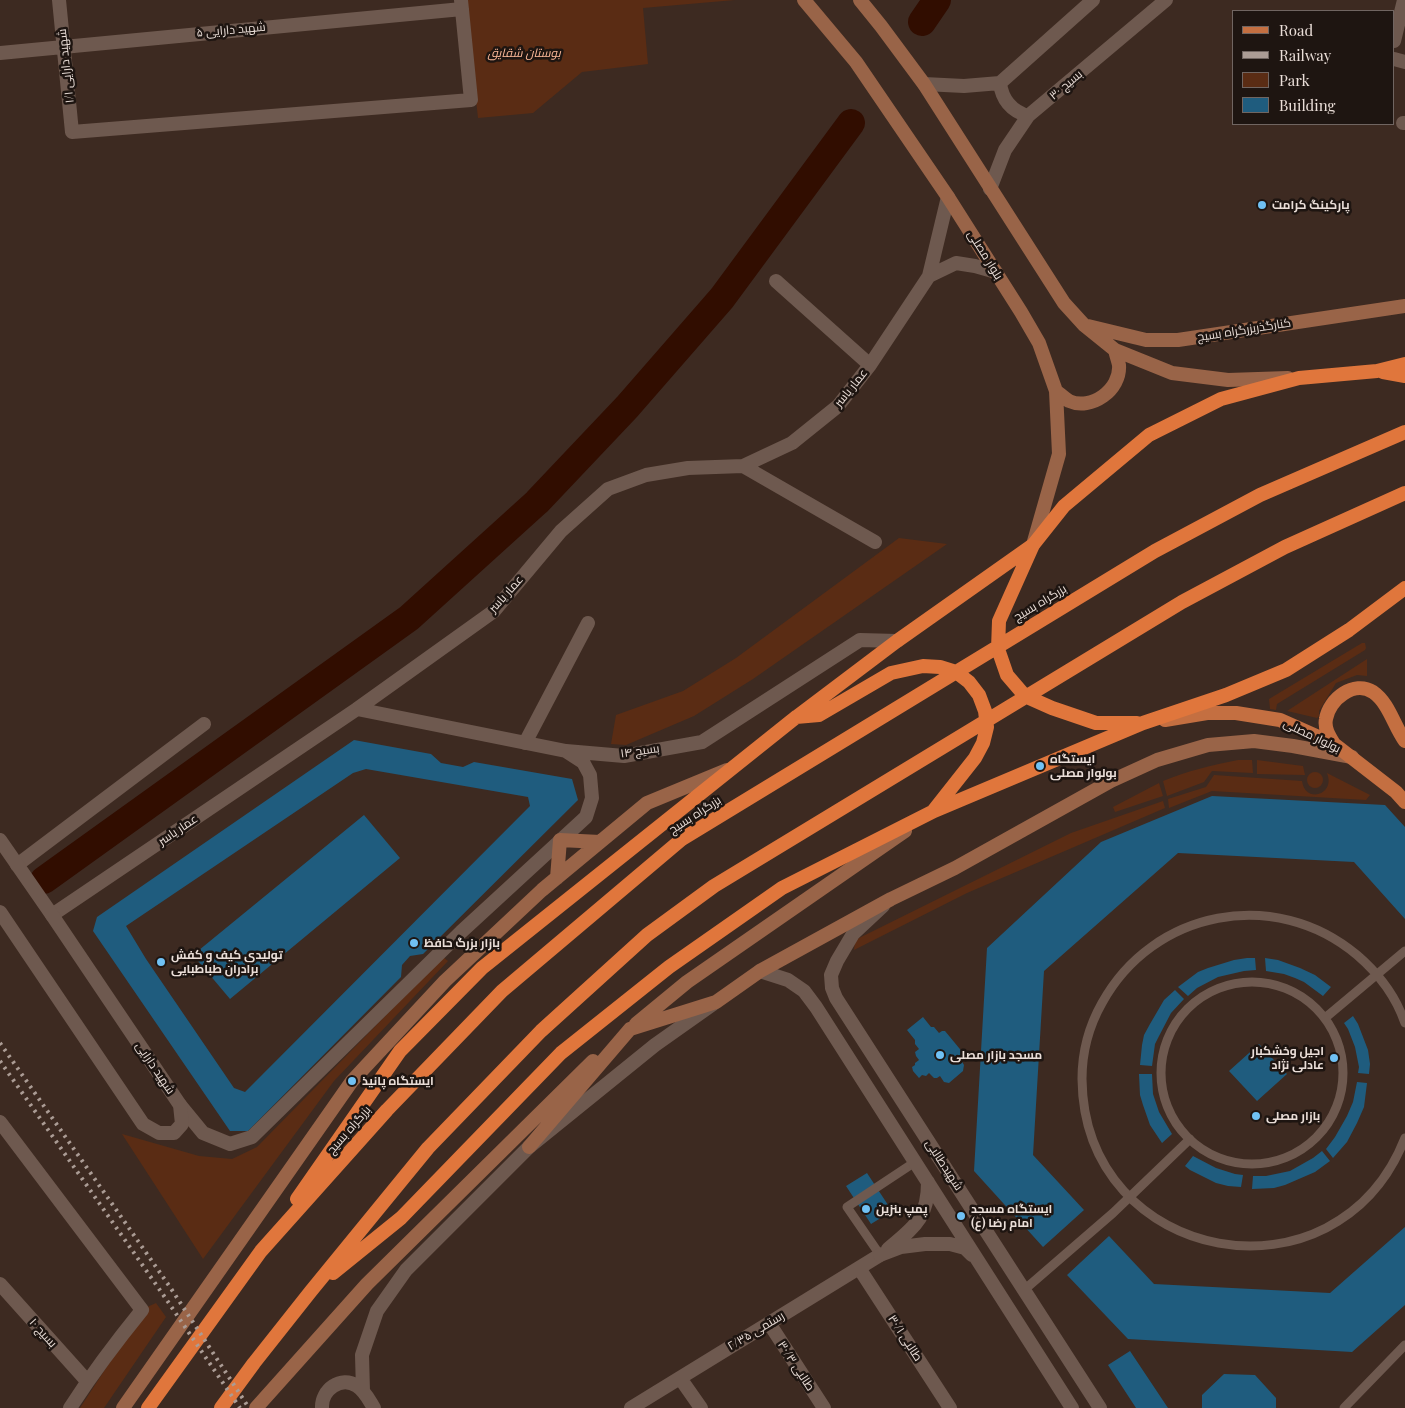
<!DOCTYPE html>
<html>
<head>
<meta charset="utf-8">
<style>
  body { margin:0 }
  #map { position:relative; width:1405px; height:1408px; overflow:hidden; background:#3d2a21; font-family:"Playfair Display",serif }
  canvas { display:block }
  .legend { position:absolute; left:1232px; top:10px; width:162px; height:115px; box-sizing:border-box; background:#1e1511; border:1px solid #706561; margin:0; padding:6px 9px; list-style:none; font-size:15px; color:#eaded8 }
  .legend li { display:flex; align-items:center; gap:10px; height:25px }
  .legend b { width:25px; border:1px solid #706561 }
</style>
</head>
<body>
<div id="map">
<canvas width="1405" height="1408"></canvas>
<ul class="legend">
<li><b style="height:6px;background:#c46f41"></b>Road</li>
<li><b style="height:6px;background:#ab9c95"></b>Railway</li>
<li><b style="height:14px;background:#5a2c14"></b>Park</li>
<li><b style="height:14px;background:#1f5c7e"></b>Building</li>
</ul>
</div>
<script>
const ctx = document.querySelector('canvas').getContext('2d');
ctx.lineJoin = 'round';
function fill(path, color) {
  ctx.fillStyle = color;
  ctx.fill(path, 'evenodd');
}
function strokePath(path, color, width, dash) {
  ctx.strokeStyle = color;
  ctx.lineWidth = width;
  ctx.lineCap = dash ? 'butt' : 'round';
  ctx.setLineDash(dash || []);
  ctx.stroke(path);
}
function drawText(font, color, halo, rows, align = 'center') {
  ctx.font = font + ' "Playfair Display",Cairo,serif';
  ctx.lineWidth = 5;
  ctx.setLineDash([]);
  ctx.textBaseline = 'middle';
  ctx.strokeStyle = halo;
  ctx.fillStyle = color;
  for (const [text, x, y, turn = 0] of rows) {
    ctx.save();
    ctx.translate(x, y);
    ctx.rotate((+turn || 0) * Math.PI / 180);
    ctx.textAlign = isNaN(turn) ? turn : align;
    if (halo) ctx.strokeText(text, 0, 0);
    ctx.fillText(text, 0, 0);
    ctx.restore();
  }
}
fill(new Path2D(`
  M 465,0 L 735,0 L 643,8 L 648,64 L 582,72 L 533,113 L 478,118 Z
  M 899,538 L 947,544 L 753,679 L 694,716 L 626,745 L 611,744 L 616,715 L 683,691 L 736,658 Z
  M 1362,643 L 1365,643 L 1366,648 L 1365,650 L 1277,704 L 1276,710 L 1270,709 L 1269,699 Z
  M 1367,659 L 1367,676 L 1357,675 L 1336,683 L 1319,711 L 1319,716 L 1317,718 L 1287,711 Z
  M 1238,760 L 1252,760 L 1253,773 L 1212,771 L 1204,782 L 1167,796 L 1163,781 C 1187,771 1212,765 1238,760 Z
  M 1257,760 L 1303,766 L 1305,775 L 1257,774 Z
  M1307 780a8 8 0 1 1 16 0a8 8 0 1 1-16 0Z
  M 1327,773 L 1370,795 L 1366,800 L 1212,791 L 1169,808 L 1168,799 L 1206,787 L 1214,775 L 1302,781 C 1305,804 1336,795 1327,773 Z
  M 1159,783 L 1163,796 L 1115,812 L 1113,807 Z
  M 1163,801 L 1165,808 L 967,893 L 854,950 L 855,940 L 1071,833 Z
  M 443,957 L 448,961 L 334,1081 L 203,1259 L 122,1134 L 199,1156 L 232,1159 L 257,1147 Z
  M 156,1303 L 166,1317 L 104,1408 L 80,1408 L 145,1308 Z`), '#5a2c14');
strokePath(new Path2D(`
  M 922,22 L 937,0
  M 44,880 L 409,618 L 537,502 L 627,407 L 722,298 L 851,123`), '#310d00', 28);
fill(new Path2D(`
  M 354,740 L 431,754 L 441,763 L 463,767 L 474,762 L 572,779 L 578,800 L 423,954 L 410,956 L 402,965 L 401,977 L 248,1131 L 230,1131 L 93,931 L 97,917 ZM 366,769 L 528,797 L 530,806 L 245,1092 L 234,1088 L 146,959 L 126,926 L 353,773 Z
  M 1212,796 L 1385,805 L 1405,827 L 1405,919 L 1354,862 L 1178,853 L 1044,971 L 1033,1155 L 1084,1210 L 1043,1247 L 974,1171 L 987,948 L 1101,842 Z
  M 364,815 L 400,858 L 230,999 L 193,955 Z
  M 1247,958 L 1255,958 L 1256,970 L 1244,971 L 1218,977 L 1197,988 L 1188,996 L 1178,987 L 1198,972 L 1208,968 L 1234,960 Z
  M 1265,958 L 1278,960 L 1300,968 L 1315,975 L 1331,987 L 1323,996 L 1304,982 L 1295,978 L 1284,974 L 1266,971 Z
  M 1175,990 L 1184,999 L 1171,1013 L 1158,1038 L 1155,1044 L 1152,1066 L 1140,1065 L 1142,1045 L 1144,1035 L 1150,1024 L 1164,1000 Z
  M 1353,1016 L 1358,1024 L 1368,1050 L 1370,1064 L 1369,1074 L 1358,1073 L 1359,1067 L 1355,1047 L 1348,1029 L 1344,1023 Z
  M 923,1017 L 931,1027 L 934,1027 L 939,1033 L 942,1031 L 945,1031 L 964,1054 L 963,1059 L 961,1060 L 964,1065 L 963,1071 L 949,1083 L 944,1082 L 940,1076 L 937,1078 L 934,1078 L 929,1073 L 926,1076 L 922,1075 L 919,1078 L 913,1071 L 912,1067 L 915,1065 L 915,1063 L 919,1060 L 916,1056 L 915,1052 L 919,1049 L 915,1044 L 915,1040 L 907,1030 Z
  M 1259,1044 L 1287,1074 L 1257,1101 L 1229,1071 Z
  M 1139,1074 L 1152,1074 L 1153,1094 L 1159,1112 L 1172,1134 L 1162,1143 L 1150,1125 L 1143,1105 L 1140,1095 Z
  M 1357,1082 L 1367,1083 L 1364,1107 L 1357,1123 L 1347,1142 L 1333,1158 L 1326,1149 L 1335,1137 L 1347,1116 L 1353,1102 Z
  M 1322,1151 L 1330,1161 L 1315,1172 L 1285,1185 L 1274,1188 L 1252,1189 L 1253,1176 L 1266,1176 L 1290,1171 L 1313,1158 Z
  M 1193,1156 L 1216,1168 L 1235,1174 L 1243,1175 L 1241,1187 L 1228,1186 L 1216,1183 L 1190,1170 L 1185,1166 Z
  M 867,1173 L 892,1211 L 871,1224 L 846,1186 Z
  M 1405,1227 L 1405,1305 L 1352,1352 L 1128,1339 L 1067,1275 L 1109,1236 L 1154,1284 L 1330,1293 Z
  M 1130,1351 L 1168,1408 L 1136,1408 L 1108,1365 Z
  M 1224,1374 L 1255,1375 L 1276,1398 L 1276,1408 L 1202,1408 L 1202,1395 Z`), '#1f5c7e');
strokePath(new Path2D(`
  M1161 1073a91 91 0 1 1 182 0a91 91 0 1 1-182 0Z
  M 1325,1018 L 1405,951
  M 1405,1023 C 1396,997 1378,973 1357,955 C 1275,886 1153,910 1102,1003 C 1089,1026 1082,1053 1082,1079 C 1084,1265 1337,1311 1405,1138
  M 880,1255 L 847,1207 L 915,1162
  M 1024,1290 L 1113,1213 L 1190,1139
  M 1344,1408 L 1405,1345`), '#6e594f', 9);
strokePath(new Path2D(`
  M 59,0 L 72,132 L 471,100 L 461,0
  M 1394,41 L 1404,0
  M 0,53 L 462,9
  M 1394,59 L 1405,62
  M 1000,83 C 1002,100 1012,111 1028,116
  M 924,84 L 964,86 L 1000,83 L 1093,0
  M 1403,123 L 1405,123
  M 990,189 L 1005,150 L 1028,116 L 1166,0
  M 929,276 L 956,263 L 975,266 L 996,272
  M 776,281 L 870,365
  M 743,466 L 875,542
  M 357,709 L 566,751 L 624,756 L 702,742 L 860,640 L 897,641
  M 525,743 L 588,623
  M 17,865 L 204,724
  M 52,915 L 357,709 L 494,611 L 561,531 L 608,489 L 646,475 L 688,468 L 743,466 L 792,443 L 838,406 L 870,365 L 929,276 L 948,197
  M 180,1105 L 203,1133 L 230,1144 L 252,1137 L 461,932 L 586,817 L 592,798 L 590,775 L 583,762 L 566,751
  M 0,1122 L 142,1310 C 116,1342 92,1374 70,1408
  M 859,1268 L 950,1408
  M 0,1284 L 87,1381
  M 769,1323 L 824,1408
  M 680,1378 L 701,1408
  M 631,1408 L 880,1255`), '#6e594f', 14);
strokePath(new Path2D(`
  M 0,840 L 52,915 L 180,1105 L 182,1124 L 174,1133 L 159,1133 L 143,1124 L 0,912
  M 883,906 L 853,934 L 837,961 L 831,975 L 832,988 L 836,998 L 1100,1408
  M 760,971 L 788,980 L 804,991 L 816,1007 L 1072,1408
  M 888,1249 C 914,1227 928,1219 928,1182
  M 880,1255 L 901,1247 L 925,1244 L 950,1244 L 965,1248 L 972,1255
  M 363,1391 L 362,1355 L 377,1311 L 406,1270 L 529,1147 L 655,1045 L 713,1004
  M 322,1408 C 321,1390 341,1375 357,1386 C 365,1391 369,1400 374,1408`), '#6e594f', 14);
strokePath(new Path2D(`
  M 804,0 L 856,62 L 948,197 L 1021,312 L 1039,343 L 1056,391 L 1059,454 L 1033,545
  M 860,0 L 881,26 L 924,84 L 1064,303 L 1084,325 L 1115,350 L 1172,373 L 1228,380 L 1288,378
  M 1088,326 L 1146,340 L 1178,340 L 1405,306
  M 1056,391 C 1060,394 1064,398 1069,401 C 1091,411 1121,390 1119,365 C 1118,360 1116,355 1115,350
  M 557,878 L 560,840 L 600,842
  M 636,1024 L 687,982 L 905,831
  M 529,1147 L 630,1029 L 716,1002 L 760,971 L 891,899 L 955,868 L 1111,781 L 1157,760 L 1208,745 L 1254,741 L 1293,746 L 1352,757
  M 123,1408 L 352,1081 L 445,981 L 542,890 L 647,803 L 727,770
  M 256,1408 L 367,1284 L 593,1061`), '#996448', 14);
strokePath(new Path2D(`
  M 1165,720 L 1207,713 L 1236,713 L 1280,720 L 1334,744 L 1396,792 L 1405,802
  M 1334,744 C 1329,736 1324,728 1326,719 C 1329,699 1354,680 1373,692 C 1389,703 1394,726 1405,741`), '#c46f41', 14);
strokePath(new Path2D(`
  M 1383,372 L 1405,376
  M 796,717 L 819,715 L 891,673 L 923,666 L 940,667 L 956,672 L 969,682 L 979,695 L 985,711 L 987,727 L 983,743 L 975,758 L 934,810
  M 1137,723 L 1096,723 L 1052,708 L 1025,696 L 1007,675 L 998,649 L 999,621 L 1033,545 L 1064,506 L 1149,435 L 1221,399 L 1299,378 L 1377,371 L 1405,364
  M 297,1199 L 400,1051 L 482,968 L 795,718 L 897,641 L 1033,545
  M 333,1273 L 401,1218 L 561,1053 L 669,967 L 782,888 L 934,811 L 1143,723 L 1226,695 L 1286,670 L 1349,630 L 1405,588
  M 148,1408 L 261,1251 L 387,1110 L 502,991 L 682,839 L 1155,551 L 1260,495 L 1405,432
  M 221,1408 L 254,1363 L 311,1291 L 428,1148 L 541,1031 L 647,935 L 714,886 L 1182,602 L 1285,547 L 1405,493`), '#e0763c', 14);
strokePath(new Path2D(`
  M 0,1043 L 170,1287 L 249,1408
  M 0,1061 L 164,1296 L 240,1408`), '#ab9c95', 4, [2.5, 5]);
for (const [x, y, r, color] of [
  [1262,205,5,"#70c1f4"],
  [1040,766,5,"#70c1f4"],
  [414,943,5,"#70c1f4"],
  [161,962,5,"#70c1f4"],
  [940,1055,5,"#70c1f4"],
  [1334,1058,5,"#70c1f4"],
  [352,1081,5,"#70c1f4"],
  [1256,1116,5,"#70c1f4"],
  [866,1209,5,"#70c1f4"],
  [961,1216,5,"#70c1f4"]
]) {
  const dot = new Path2D();
  dot.arc(x, y, r, 0, 2 * Math.PI);
  ctx.fillStyle = color;
  ctx.fill(dot);
  strokePath(dot, '#1e1511', 2);
}
drawText('12px', '#eaded8', '#1e1511', [
  ["شهید دارایی ۵",231,30,-5],
  ["شهید دارایی ۱/۱",66,66,-96],
  ["بسیج ۳۰",1066,85,-40],
  ["بلوار مصلی",985,255,58],
  ["کنارگذربزرگراه بسیج",1244,330,-9],
  ["عمار یاسر",851,388,-51],
  ["عمار یاسر",506,594,-48],
  ["بزرگراه بسیج",1040,603,-31],
  ["بولوار مصلی",1312,736,26],
  ["بسیج ۱۴",640,751,-8],
  ["بزرگراه بسیج",695,815,-33],
  ["عمار یاسر",178,830,-34],
  ["شهید دارایی",155,1068,56],
  ["بزرگراه بسیج",349,1130,-49],
  ["شهیدطالبی",944,1165,57],
  ["رستمی ۲/۳۵",756,1331,-31],
  ["بسیج ۱۰",43,1333,48],
  ["طالبی ۳۰/۱",905,1338,57],
  ["طالبی ۳۰/۳",796,1366,57]
]);
drawText('italic 12px', '#feba9a', '#1e1511', [
  ["بوستان شقایق",524,53]
]);
drawText('bold 12px', '#eaded8', '#1e1511', [
  ["پارکینگ کرامت",1272,205],
  ["ایستگاه",1050,759],
  ["بولوار مصلی",1050,773],
  ["بازار بزرگ حافظ",424,943],
  ["تولیدی کیف و کفش",171,955],
  ["برادران طباطبایی",171,969],
  ["اجیل وخشکبار",1324,1051,"right"],
  ["عادلی نژاد",1324,1065,"right"],
  ["مسجد بازار مصلی",950,1055],
  ["ایستگاه پانیذ",362,1081],
  ["بازار مصلى",1266,1116],
  ["پمپ بنزین",876,1209],
  ["ایستگاه مسجد",971,1209],
  ["امام رضا (ع)",971,1223]
], 'left');
</script>
</body>
</html>
